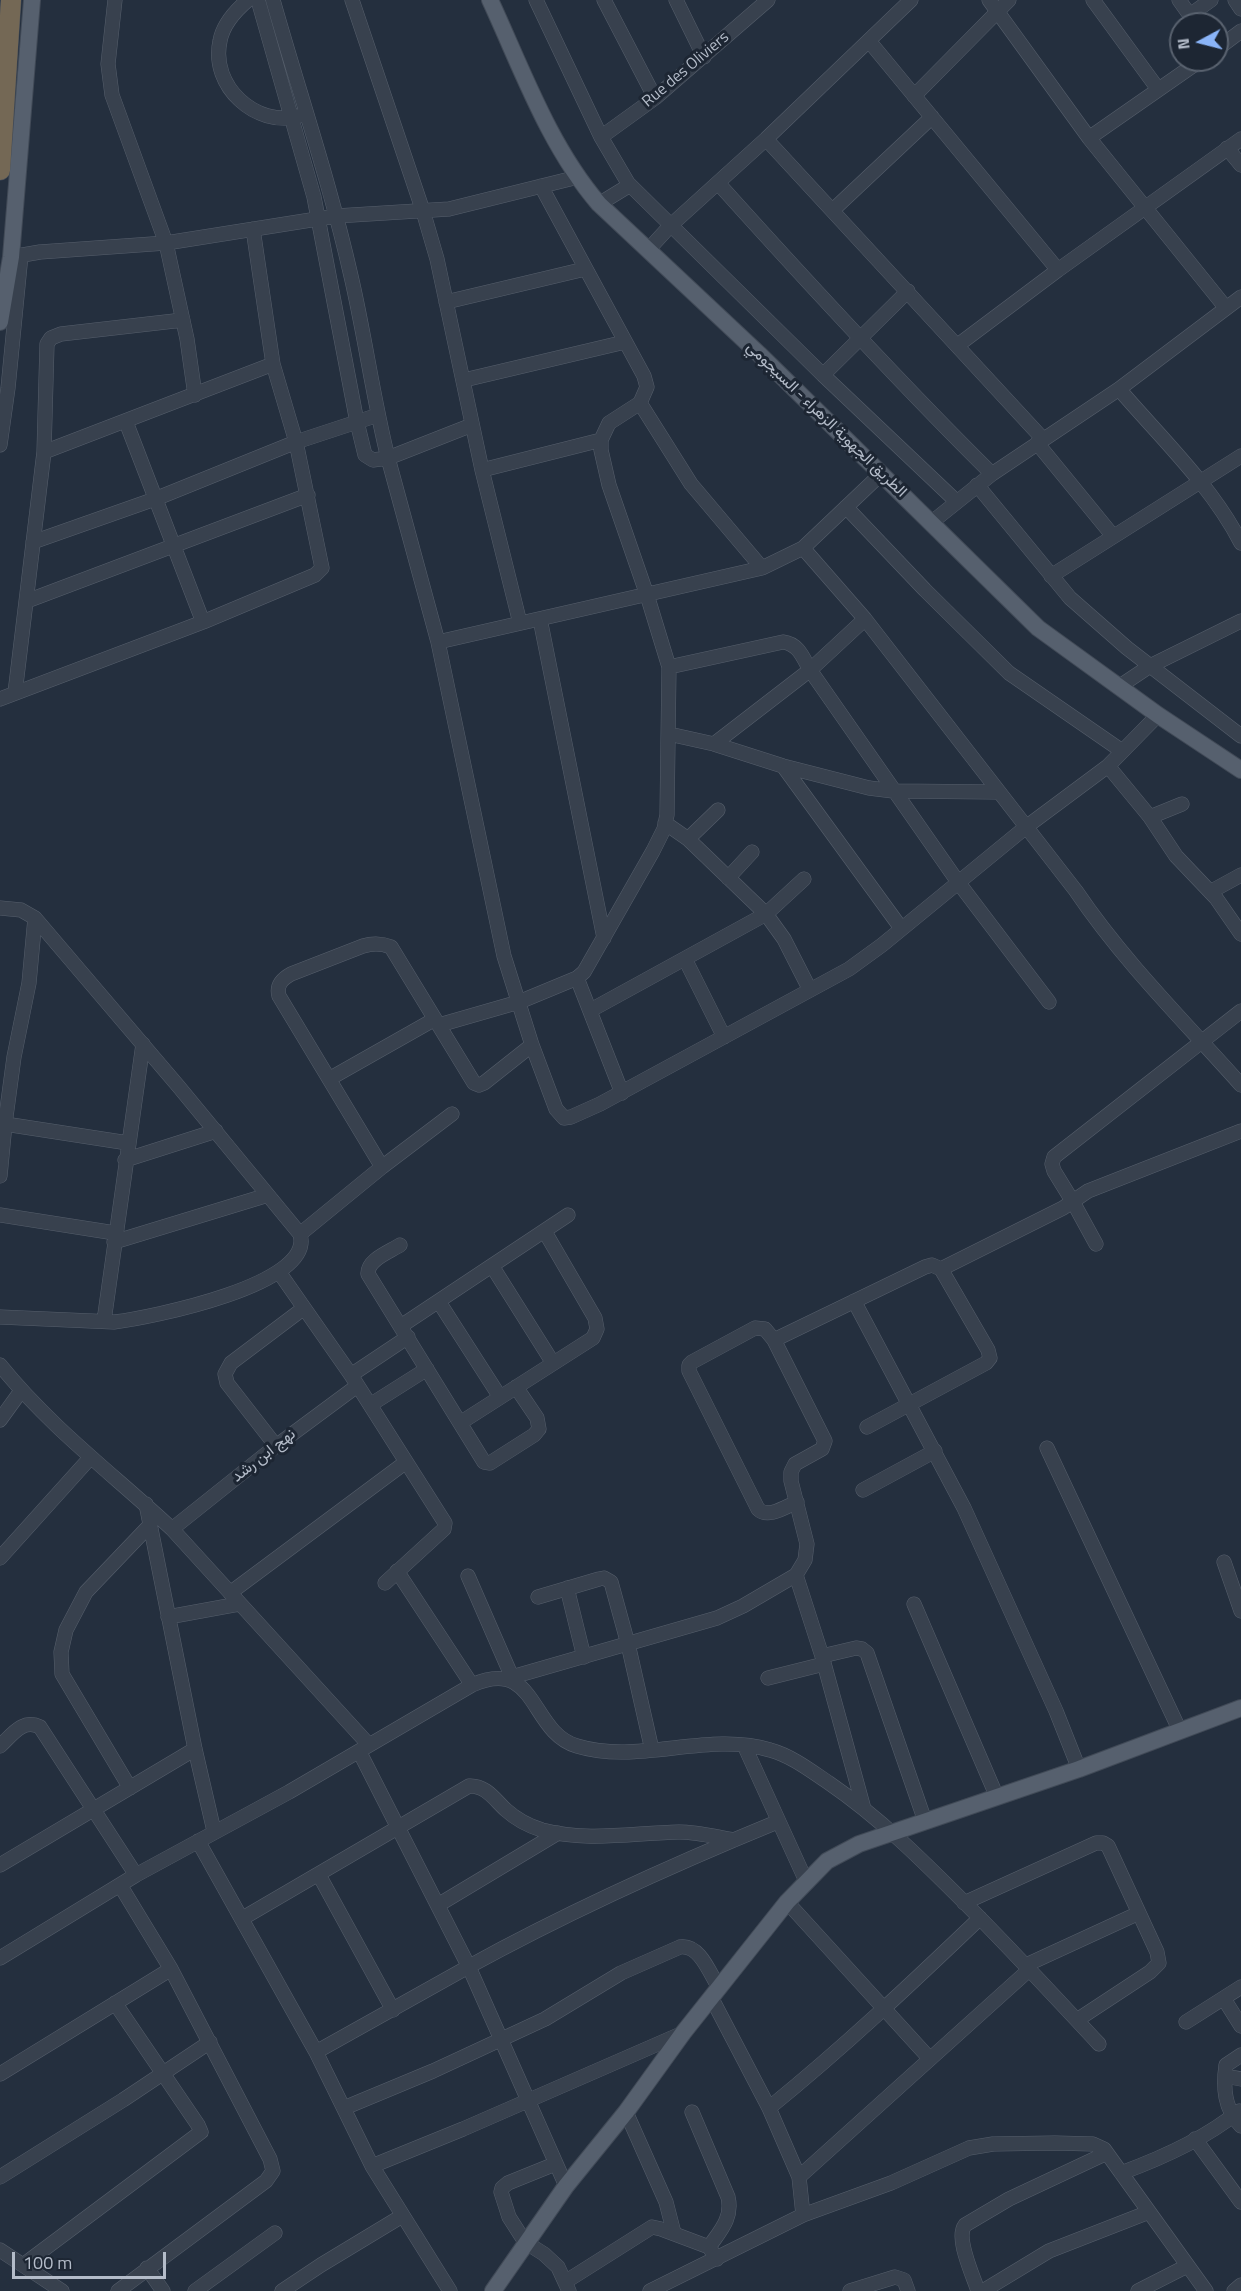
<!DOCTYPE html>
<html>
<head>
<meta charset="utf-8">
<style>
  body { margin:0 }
  #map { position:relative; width:1241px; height:2291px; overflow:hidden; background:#242f3e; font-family:"Titillium Web",sans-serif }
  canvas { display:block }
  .north { position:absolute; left:1169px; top:12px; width:60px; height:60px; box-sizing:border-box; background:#1d2633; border:2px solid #59626f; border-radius:50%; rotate:263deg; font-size:16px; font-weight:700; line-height:24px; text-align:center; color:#b4bcc9 }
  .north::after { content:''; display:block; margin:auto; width:21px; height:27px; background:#8ab4f8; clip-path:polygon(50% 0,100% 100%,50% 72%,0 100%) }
  .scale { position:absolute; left:12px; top:2252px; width:154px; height:27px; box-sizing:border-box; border:3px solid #b4bcc9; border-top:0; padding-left:8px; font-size:18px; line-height:21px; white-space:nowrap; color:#b4bcc9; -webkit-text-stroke:4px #1d2633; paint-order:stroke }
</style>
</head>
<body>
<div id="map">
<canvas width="1241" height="2291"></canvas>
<div class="north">N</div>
<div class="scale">100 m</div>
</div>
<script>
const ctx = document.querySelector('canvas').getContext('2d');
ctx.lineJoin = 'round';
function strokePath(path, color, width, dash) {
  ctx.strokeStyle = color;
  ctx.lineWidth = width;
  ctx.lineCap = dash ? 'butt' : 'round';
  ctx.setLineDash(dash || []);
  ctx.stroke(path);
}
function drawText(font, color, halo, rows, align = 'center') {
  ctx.font = font + ' "Titillium Web",Vazirmatn,sans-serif';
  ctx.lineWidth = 6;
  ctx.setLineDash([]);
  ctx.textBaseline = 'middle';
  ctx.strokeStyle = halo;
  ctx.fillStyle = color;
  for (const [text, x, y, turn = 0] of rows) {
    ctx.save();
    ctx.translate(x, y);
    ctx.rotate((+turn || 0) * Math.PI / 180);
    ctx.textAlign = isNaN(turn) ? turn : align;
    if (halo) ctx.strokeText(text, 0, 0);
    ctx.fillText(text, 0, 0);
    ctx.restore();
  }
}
const minor = new Path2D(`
  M 115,0 L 108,64 L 112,95 L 166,243 L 187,339 L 195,395
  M 248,0 C 235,11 223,24 220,41 C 210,86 256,128 299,116
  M 258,0 L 314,197 L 357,422 L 365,455 L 373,460 L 388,458 C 373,398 365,336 351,276 C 330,183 299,92 273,0
  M 352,0 L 423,211 L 437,259 L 482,470 L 520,623
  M 536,0 L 601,137 L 628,183 L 823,375 L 908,291
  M 604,0 L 655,98
  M 676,0 L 704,57
  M 989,0 L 1089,138 L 1226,308
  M 1093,0 L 1158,89
  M 1179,0 L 1196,24
  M 1235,0 L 1241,9
  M 1190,15 L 1211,0
  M 869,41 L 1058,270
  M 1217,49 L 1241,31
  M 914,96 L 1009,0
  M 601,137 L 655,98 L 768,0
  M 1089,138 L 1201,60
  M 766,139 L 1043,439
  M 1227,148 L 1241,165
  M 718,183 C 807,282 897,380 992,474
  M 541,186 L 644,376 L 647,387 L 640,403
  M 599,204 L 630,185
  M 833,210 L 932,117
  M 649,249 L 670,226 L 766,139 L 911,0
  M 11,257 L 40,252 L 166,243 L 336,216 L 449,209 L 578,177
  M 446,302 L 585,269
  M 958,345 L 1058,270 L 1241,139
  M 823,375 L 956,501
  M 464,380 L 625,342
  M 1119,389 C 1161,438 1211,485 1241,543
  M 126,422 L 203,622
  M 472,425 L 388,458 L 438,642 L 504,956 L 532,1045 L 556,1109 L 564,1118 L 571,1117 L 600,1104 L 849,969 L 882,945 L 1026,827 L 1108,766 L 1158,715
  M 1037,443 L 1113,536
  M 0,445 L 8,388 L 21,255
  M 44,452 L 273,364
  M 482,470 L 601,440
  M 977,485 L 1070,598 L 1127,648 L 1241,736
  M 846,507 L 925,590 L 1009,673 L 1122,751
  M 932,522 L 992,474 L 1119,389 L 1241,297
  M 33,542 L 155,499 L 296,442 L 378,415
  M 803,548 L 865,619 L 1076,891 C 1124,962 1185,1022 1241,1085
  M 1051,576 L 1241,456
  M 27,601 L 308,495
  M 540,619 L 604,938
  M 438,642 L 762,568 L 803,548 L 881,474
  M 669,667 L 783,642 C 799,644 803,658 810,670 L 958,882 L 1049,1002
  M 1120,686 L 1150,666 L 1241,621
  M 15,693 L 44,452 L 47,344 L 51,338 L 61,334 L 183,320
  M 0,699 L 203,622 L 315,575 L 322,568 L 296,442 L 273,364 L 253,229
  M 669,734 L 714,744 L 783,766 L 869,788 L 893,791 L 997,792
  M 714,744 L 810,670 L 865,619
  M 783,766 L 901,928
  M 1108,766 L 1150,817 L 1182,804
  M 1150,817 L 1176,856 L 1216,898 L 1241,934
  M 665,823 L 688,839 L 766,914 L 784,939 L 810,990
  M 688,839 L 718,810
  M 728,878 L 752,852
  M 1210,892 L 1241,875
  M 0,908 L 21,910 L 35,918 L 179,1087 L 300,1234
  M 685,959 L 724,1037
  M 577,978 L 622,1093
  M 591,1010 L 766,914 L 804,879
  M 439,1025 L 519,1002 L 577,978 L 584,972 L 653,851 L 664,829 L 667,815 L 669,667 L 647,595 L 609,485 L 601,450 L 601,440 L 609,423 L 640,403 L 691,484 L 762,568
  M 329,1079 L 435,1019
  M 5,1124 L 128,1143
  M 125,1160 L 216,1131
  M 382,1167 L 279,996 C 276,985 282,979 291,974 L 363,946 C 373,943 381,943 391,947 L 474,1083 L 479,1085 L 484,1083 L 532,1045
  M 0,1176 L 5,1124 L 14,1057 L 29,983 L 35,918
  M 0,1215 L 115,1233
  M 114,1242 L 268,1195
  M 1096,1244 L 1073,1202 L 1054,1171 L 1052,1164 L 1054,1157 L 1241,1011
  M 400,1245 C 389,1252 367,1260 368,1274 L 484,1462 L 490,1463 L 534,1435 L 539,1429 L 537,1418 L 516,1387
  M 492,1266 L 553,1363
  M 941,1269 L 1063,1208 L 1088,1191 L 1241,1131
  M 279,1272 L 351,1375 L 445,1523 L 444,1529 L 385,1583
  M 854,1301 L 964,1508 L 1056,1711 L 1079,1769
  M 439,1302 L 500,1397
  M 0,1317 L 114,1322 C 148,1318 316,1285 300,1234 L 382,1167 L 452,1114
  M 104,1321 L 143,1044
  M 401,1326 L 568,1215
  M 774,1340 L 925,1267 L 932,1265 L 941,1269 L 988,1350 L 990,1358 L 986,1363 L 867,1427
  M 0,1365 C 50,1427 114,1475 172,1529 L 369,1745
  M 351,1375 L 408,1337
  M 370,1405 L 427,1369
  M 0,1420 L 21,1391
  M 460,1423 L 593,1338 L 597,1329 L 595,1318 L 545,1232
  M 276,1446 L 227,1383 L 225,1374 L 231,1363 L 304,1308
  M 1047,1448 L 1180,1731
  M 863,1490 L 935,1451
  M 146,1504 L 195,1749 L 214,1831
  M 172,1529 L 276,1446 L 357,1386
  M 0,1558 L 90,1458
  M 1224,1562 L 1241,1611
  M 397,1571 L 472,1685
  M 796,1575 L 822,1656 L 864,1809
  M 468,1576 L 512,1677
  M 567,1588 L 584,1657
  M 230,1593 L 406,1462
  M 538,1597 L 599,1579 L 604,1578 L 611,1582 L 628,1644 L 652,1750
  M 914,1604 L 997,1797
  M 168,1617 L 239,1604
  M 822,1656 L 856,1648 L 862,1649 L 867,1653 L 925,1821
  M 768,1678 L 824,1664
  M 505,1679 L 717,1618 L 743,1606 L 796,1575 L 805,1560 L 807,1544 L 791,1481 L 791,1472 L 795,1464 L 822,1449 L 825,1441 L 774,1340 L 765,1329 L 755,1328 L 692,1362 L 689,1365 L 689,1371 L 758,1509 C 768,1519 785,1507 797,1502
  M 744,1745 L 806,1881
  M 0,1746 C 12,1735 23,1718 40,1727 L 136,1875
  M 359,1751 L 469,1967 L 566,2186
  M 130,1788 L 62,1674 L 61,1652 L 66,1630 L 86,1592 L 150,1525
  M 198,1841 L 316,2052 L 372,2166 L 450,2291
  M 0,1865 L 195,1749
  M 319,1875 L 393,2010
  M 787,1902 L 930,2059
  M 964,1903 L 1096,1843 L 1103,1843 L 1108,1846 L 1157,1952 L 1159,1963 L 1150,1972 L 1077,2020
  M 438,1905 L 558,1833
  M 243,1918 L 469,1786 C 486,1785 495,1800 506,1810 C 516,1819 529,1826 542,1830 C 587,1842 633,1833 679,1832 C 697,1832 716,1837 734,1840
  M 0,1958 L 136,1875 L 289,1792 L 472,1685 C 538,1656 529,1732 577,1746 C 639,1765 708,1731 770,1750 C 792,1756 811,1771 829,1783 C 880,1818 922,1860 965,1903 C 1011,1949 1055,1997 1099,2044
  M 1026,1965 L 1139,1913
  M 711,1997 L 769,2108 L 799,2177 L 803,2215
  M 1224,1999 L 1241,2026
  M 1186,2022 L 1241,1987
  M 316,2052 C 367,2024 417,1995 468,1967 C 568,1912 672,1865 777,1822
  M 1241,2055 L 1226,2065 C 1223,2087 1224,2109 1241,2126
  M 0,2074 L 171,1969
  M 1225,2076 L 1241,2079
  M 344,2108 L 433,2071 L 545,2019 L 621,1973 L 680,1947 C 700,1944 710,1974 719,1988
  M 769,2108 C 843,2048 911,1984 980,1918
  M 626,2112 L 666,2202 L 674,2233
  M 692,2112 L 728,2197 C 733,2218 720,2231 709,2247
  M 1195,2139 L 1241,2202
  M 555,2164 L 508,2183 L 502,2188 L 501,2192 L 509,2217 L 525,2242 L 544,2254 L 558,2267 L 569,2291
  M 372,2166 L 463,2129 L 683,2033
  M 1121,2173 C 1162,2158 1205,2139 1239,2111
  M 0,2177 L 123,2100 L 210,2042
  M 799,2177 L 1030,1969
  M 0,2250 L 62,2291
  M 23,2265 L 201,2132 L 198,2125 L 115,2003
  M 147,2268 L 163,2291
  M 565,2282 L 652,2227 L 661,2229 L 709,2247 L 717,2259
  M 118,2291 L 266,2181 L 273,2171 L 270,2159 L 171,1969 L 120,1885
  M 195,2291 L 275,2233
  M 282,2291 L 321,2265 L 402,2216
  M 650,2291 L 803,2215 L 891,2183 L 969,2148 L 993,2144 L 1055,2143 L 1093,2144 L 1104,2149 L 1206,2291
  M 850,2291 L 895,2277 L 904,2280 L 908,2291
  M 978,2291 C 973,2275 955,2238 965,2225 L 1009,2199 L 1107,2153
  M 983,2291 L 1049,2251 L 1149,2212
  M 1138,2291 L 1187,2266
  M 1234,2291 L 1241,2285`);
const major = new Path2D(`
  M 490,0 C 522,69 549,146 599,204 L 759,354 L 1038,628 L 1158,715 L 1241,770
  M 0,322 L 11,257 L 32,0
  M 493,2291 L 566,2186 L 626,2112 L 683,2033 L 787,1902 L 827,1861 L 859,1844 L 1079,1769 L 1241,1708`);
const highway = new Path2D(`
  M 0,170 L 11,0`);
strokePath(minor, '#565f6c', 15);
strokePath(major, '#414a57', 18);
strokePath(highway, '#434c59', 21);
strokePath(minor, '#38414e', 14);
strokePath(major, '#56606e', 16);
strokePath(highway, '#746855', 20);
drawText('16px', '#b4bcc9', '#1d2633', [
  ["Rue des Oliviers",686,70,-40],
  ["الطريق الجهوية الزهراء - السيجومي",826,420,44],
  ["نهج ابن رشد",264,1456,-38]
]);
</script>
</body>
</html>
